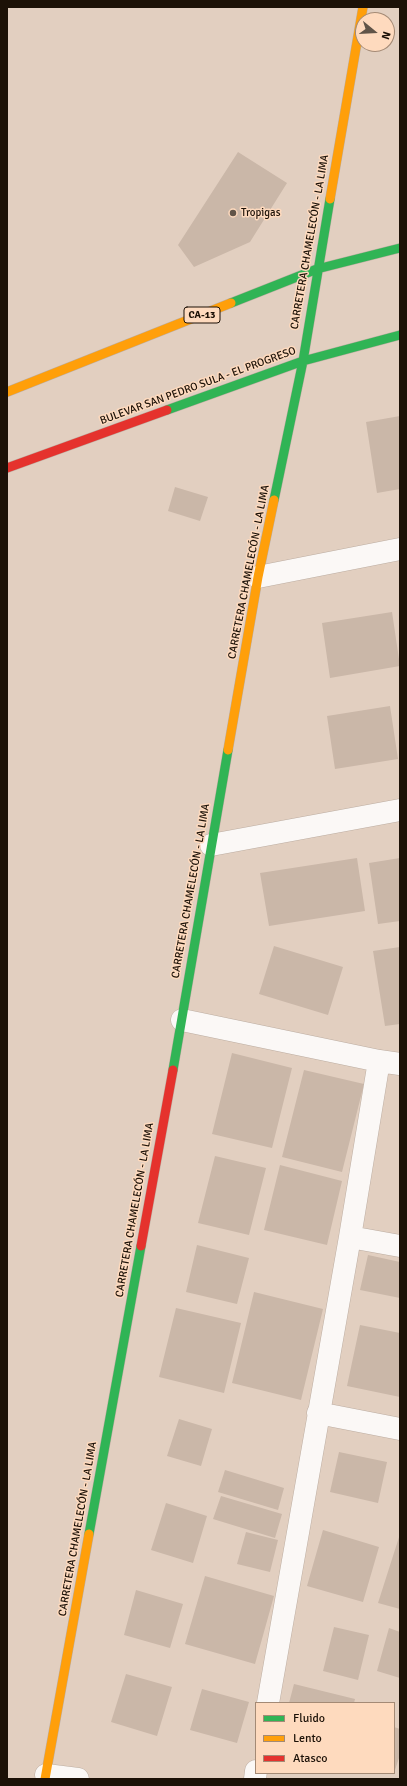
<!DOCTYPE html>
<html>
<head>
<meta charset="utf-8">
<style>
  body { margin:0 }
  #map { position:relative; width:407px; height:1786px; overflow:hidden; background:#e2cfc0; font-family:Signika,sans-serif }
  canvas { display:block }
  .frame { position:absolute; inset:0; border:8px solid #1c1107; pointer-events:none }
  .legend { position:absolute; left:255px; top:1702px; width:140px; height:72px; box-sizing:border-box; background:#fedabe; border:1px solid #a48a75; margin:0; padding:5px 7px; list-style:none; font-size:12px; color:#1c1107 }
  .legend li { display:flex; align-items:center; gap:8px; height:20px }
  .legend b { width:20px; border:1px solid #a48a75 }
  .north { position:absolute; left:355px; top:12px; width:40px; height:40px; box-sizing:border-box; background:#fedabe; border:1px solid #a48a75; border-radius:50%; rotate:108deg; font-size:11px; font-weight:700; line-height:16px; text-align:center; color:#1c1107 }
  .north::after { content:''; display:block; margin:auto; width:14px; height:18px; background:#615448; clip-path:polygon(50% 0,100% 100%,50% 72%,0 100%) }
</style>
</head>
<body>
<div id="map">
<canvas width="407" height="1786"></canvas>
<div class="frame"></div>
<ul class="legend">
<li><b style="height:5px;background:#30b455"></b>Fluido</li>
<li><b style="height:5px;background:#ff9f0a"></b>Lento</li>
<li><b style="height:5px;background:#e5322d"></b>Atasco</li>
</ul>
<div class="north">N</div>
</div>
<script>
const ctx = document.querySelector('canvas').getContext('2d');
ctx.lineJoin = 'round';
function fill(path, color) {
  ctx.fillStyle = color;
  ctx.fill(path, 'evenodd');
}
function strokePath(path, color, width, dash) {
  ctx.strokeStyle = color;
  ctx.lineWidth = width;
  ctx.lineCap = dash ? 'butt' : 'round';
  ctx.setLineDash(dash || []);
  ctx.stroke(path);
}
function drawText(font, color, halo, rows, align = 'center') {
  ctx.font = font + ' Signika,sans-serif';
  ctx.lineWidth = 3;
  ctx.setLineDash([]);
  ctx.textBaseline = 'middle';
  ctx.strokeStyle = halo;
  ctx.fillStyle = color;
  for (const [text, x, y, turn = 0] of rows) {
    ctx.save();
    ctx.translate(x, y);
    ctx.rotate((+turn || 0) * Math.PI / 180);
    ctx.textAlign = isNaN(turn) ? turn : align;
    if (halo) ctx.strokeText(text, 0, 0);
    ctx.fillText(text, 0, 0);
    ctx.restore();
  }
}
fill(new Path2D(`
  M 238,152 L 287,183 L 250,242 L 194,267 L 178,245 Z
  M 400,416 L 400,489 L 377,493 L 366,422 Z
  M 175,487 L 208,497 L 200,521 L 168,511 Z
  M 392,612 L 400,666 L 330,678 L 322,623 Z
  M 390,706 L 398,759 L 335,769 L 327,716 Z
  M 357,858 L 365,911 L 269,926 L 260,873 Z
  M 400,858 L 400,921 L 378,924 L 369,863 Z
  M 274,946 L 343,967 L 328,1015 L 259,994 Z
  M 400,947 L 400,1024 L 385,1026 L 373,951 Z
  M 232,1053 L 292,1068 L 272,1148 L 212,1134 Z
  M 304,1070 L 364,1084 L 342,1172 L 282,1157 Z
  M 215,1156 L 266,1168 L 249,1235 L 198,1223 Z
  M 280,1165 L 342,1181 L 327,1245 L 264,1230 Z
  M 197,1245 L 249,1258 L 237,1304 L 186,1292 Z
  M 368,1255 L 400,1262 L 400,1298 L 360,1290 Z
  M 254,1292 L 323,1309 L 301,1400 L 232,1383 Z
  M 176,1308 L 241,1323 L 224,1393 L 159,1377 Z
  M 360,1325 L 400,1333 L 400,1397 L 347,1386 Z
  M 179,1419 L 212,1429 L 201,1466 L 167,1456 Z
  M 339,1452 L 387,1462 L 378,1503 L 330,1492 Z
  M 225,1470 L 284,1488 L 278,1510 L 218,1492 Z
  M 221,1496 L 282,1514 L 275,1538 L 213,1519 Z
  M 166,1503 L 207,1516 L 193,1563 L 151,1550 Z
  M 323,1530 L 379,1547 L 363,1602 L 307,1586 Z
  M 246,1532 L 278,1540 L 270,1572 L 237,1564 Z
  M 400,1534 L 400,1609 L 378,1603 Z
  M 205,1576 L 274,1596 L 255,1664 L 185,1644 Z
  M 136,1590 L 183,1604 L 170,1648 L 124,1635 Z
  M 334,1627 L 369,1635 L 358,1680 L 323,1671 Z
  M 389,1628 L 400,1632 L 400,1678 L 377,1671 Z
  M 126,1674 L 172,1687 L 157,1736 L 111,1722 Z
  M 294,1684 L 355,1699 L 354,1703 L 289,1703 Z
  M 202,1689 L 249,1702 L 237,1743 L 190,1730 Z
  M 394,1727 L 400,1729 L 400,1755 L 394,1773 Z`), '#cab7a8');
const street = new Path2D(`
  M 258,577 L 400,549
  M 211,845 L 400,810
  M 182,1020 L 379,1061 L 400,1064
  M 350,1237 L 400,1246
  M 318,1413 L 400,1429
  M 268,1703 L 350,1237 L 379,1061
  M 46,1775 L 78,1779
  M 255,1779 L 256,1771`);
const fast = new Path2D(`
  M 231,303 L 317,269 L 400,248
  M 167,410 L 303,361 L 400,335
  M 274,500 L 303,361 L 330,199
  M 173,1070 L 228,750
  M 89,1534 L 141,1246`);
const slow = new Path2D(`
  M 330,199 L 363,7
  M 7,392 L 231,303
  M 228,750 L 258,577 L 274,500
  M 45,1779 L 89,1534`);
const jam = new Path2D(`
  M 7,468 L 167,410
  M 141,1246 L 173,1070`);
strokePath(street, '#bcada1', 23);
strokePath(fast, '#bcada1', 10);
strokePath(slow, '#bcada1', 10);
strokePath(jam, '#bcada1', 10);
strokePath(street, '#fbf8f6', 22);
strokePath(fast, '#30b455', 9);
strokePath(slow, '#ff9f0a', 9);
strokePath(jam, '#e5322d', 9);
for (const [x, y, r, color] of [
  [233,213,4,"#615448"]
]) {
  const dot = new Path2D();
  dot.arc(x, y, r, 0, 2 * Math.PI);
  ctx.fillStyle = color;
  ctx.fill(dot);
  strokePath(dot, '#fedabe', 1.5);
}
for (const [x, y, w] of [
  [202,315,36]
]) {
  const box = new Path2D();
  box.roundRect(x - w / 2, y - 8, w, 16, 3);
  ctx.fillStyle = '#fedabe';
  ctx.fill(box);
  strokePath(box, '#1c1107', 1);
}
drawText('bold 10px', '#1c1107', null, [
  ["CA-13",202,315]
]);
drawText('11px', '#1c1107', '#fedabe', [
  ["Tropigas",241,213]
], 'left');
drawText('11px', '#1c1107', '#fedabe', [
  ["CARRETERA CHAMELECÓN - LA LIMA",310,242,-80],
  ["BULEVAR SAN PEDRO SULA - EL PROGRESO",198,386,-20],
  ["CARRETERA CHAMELECÓN - LA LIMA",249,572,-79],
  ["CARRETERA CHAMELECÓN - LA LIMA",191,891,-80],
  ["CARRETERA CHAMELECÓN - LA LIMA",135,1210,-80],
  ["CARRETERA CHAMELECÓN - LA LIMA",78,1529,-80]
]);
</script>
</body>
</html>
